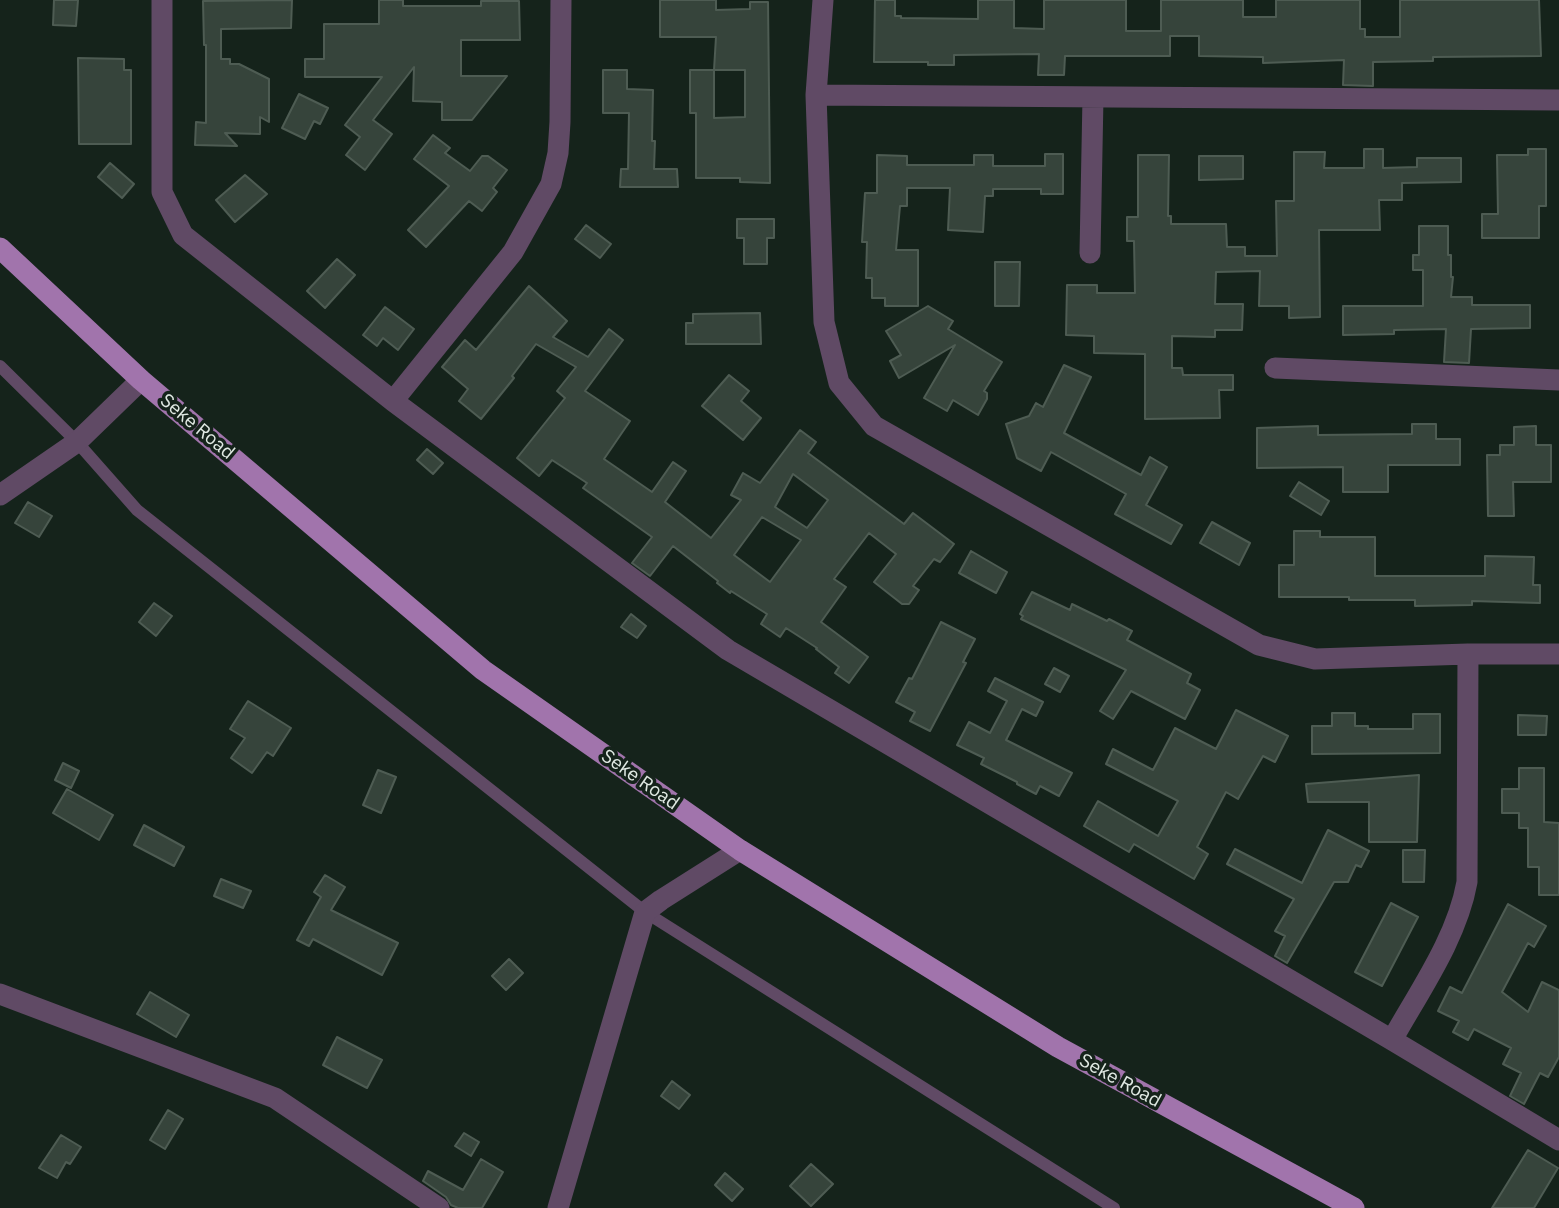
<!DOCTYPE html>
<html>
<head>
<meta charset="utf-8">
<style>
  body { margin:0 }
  canvas { display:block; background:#15231b }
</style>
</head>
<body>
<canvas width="1559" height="1208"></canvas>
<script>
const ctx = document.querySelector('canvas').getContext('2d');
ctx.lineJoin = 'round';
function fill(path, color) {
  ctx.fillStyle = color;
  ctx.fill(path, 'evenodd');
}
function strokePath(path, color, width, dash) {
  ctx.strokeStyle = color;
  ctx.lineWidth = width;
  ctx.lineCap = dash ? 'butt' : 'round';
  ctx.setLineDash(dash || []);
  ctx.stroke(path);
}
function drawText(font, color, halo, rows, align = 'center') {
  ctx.font = font + ' "IBM Plex Sans",sans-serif';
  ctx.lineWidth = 7;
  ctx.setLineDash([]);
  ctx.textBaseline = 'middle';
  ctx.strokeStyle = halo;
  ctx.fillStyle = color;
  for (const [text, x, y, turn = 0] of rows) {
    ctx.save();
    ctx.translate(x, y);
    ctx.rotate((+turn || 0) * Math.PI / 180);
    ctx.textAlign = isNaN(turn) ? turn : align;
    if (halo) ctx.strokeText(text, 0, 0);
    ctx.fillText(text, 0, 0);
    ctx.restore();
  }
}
const building = new Path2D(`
  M 54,0 L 78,0 L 76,26 L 53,25 Z
  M 292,0 L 291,28 L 221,29 L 221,59 L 230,59 L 230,64 L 239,64 L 269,79 L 269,122 L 260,117 L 260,134 L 225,133 L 237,146 L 195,145 L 196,122 L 206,123 L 206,45 L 204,45 L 203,1 Z
  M 379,0 L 403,0 L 403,6 L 481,6 L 481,1 L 519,1 L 520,40 L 461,40 L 461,76 L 507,76 L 472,120 L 442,120 L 442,102 L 413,101 L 414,67 L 373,120 L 392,134 L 365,170 L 346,155 L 360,137 L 345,125 L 382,77 L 305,77 L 305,59 L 324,59 L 324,24 L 379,24 Z
  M 660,0 L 716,0 L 716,10 L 750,9 L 750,2 L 768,2 L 770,183 L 740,182 L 740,178 L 696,178 L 696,113 L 690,113 L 690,70 L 714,70 L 714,118 L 745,117 L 745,70 L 714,70 L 716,37 L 660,37 Z
  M 875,0 L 895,0 L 895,16 L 901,16 L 901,18 L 978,19 L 978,0 L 1014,0 L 1014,28 L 1044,29 L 1044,0 L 1126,0 L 1126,31 L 1161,31 L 1161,0 L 1243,0 L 1243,17 L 1276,17 L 1276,0 L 1360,0 L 1360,29 L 1365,29 L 1365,37 L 1400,37 L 1400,0 L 1539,0 L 1541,56 L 1433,57 L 1433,61 L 1373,62 L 1373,86 L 1343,85 L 1344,60 L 1263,63 L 1263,57 L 1199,56 L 1199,36 L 1170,36 L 1170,56 L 1065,56 L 1064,75 L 1038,75 L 1039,54 L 954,55 L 954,65 L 928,65 L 928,62 L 874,62 Z
  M 78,58 L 124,59 L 124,70 L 131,70 L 131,144 L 79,144 Z
  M 603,70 L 627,70 L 627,89 L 653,90 L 652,141 L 655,141 L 654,169 L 677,169 L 678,187 L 620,187 L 621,169 L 628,169 L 629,113 L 603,113 Z
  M 299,94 L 328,108 L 320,124 L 314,121 L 305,139 L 282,128 Z
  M 433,135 L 450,148 L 445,153 L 470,171 L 482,156 L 488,156 L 507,170 L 493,188 L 497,192 L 482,211 L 469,201 L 426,247 L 408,230 L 449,186 L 414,159 Z
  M 1364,149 L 1383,149 L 1383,168 L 1417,167 L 1417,158 L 1461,158 L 1461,182 L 1402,183 L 1402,200 L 1379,200 L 1380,230 L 1319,230 L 1320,317 L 1289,318 L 1289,306 L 1259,306 L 1260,271 L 1216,272 L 1215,304 L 1243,304 L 1242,330 L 1215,330 L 1215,337 L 1172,336 L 1172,368 L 1182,368 L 1183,375 L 1233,375 L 1233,390 L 1219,390 L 1220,418 L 1145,419 L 1145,354 L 1094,353 L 1094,336 L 1066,335 L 1067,285 L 1097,285 L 1097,293 L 1135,293 L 1134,241 L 1127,241 L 1127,217 L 1138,217 L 1138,155 L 1169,155 L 1168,216 L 1171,216 L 1171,224 L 1226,224 L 1227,247 L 1245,247 L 1245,256 L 1277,256 L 1276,201 L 1294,201 L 1294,152 L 1325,152 L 1324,168 L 1364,168 Z
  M 1528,149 L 1546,149 L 1546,206 L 1539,206 L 1539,238 L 1482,238 L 1482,214 L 1498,214 L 1497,155 L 1528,155 Z
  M 1045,154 L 1063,154 L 1063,194 L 1041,194 L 1041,189 L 993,189 L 993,196 L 985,196 L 983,232 L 948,230 L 950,188 L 907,188 L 907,206 L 900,206 L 896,250 L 918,250 L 918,306 L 885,306 L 885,298 L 872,298 L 872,278 L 866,278 L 867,242 L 862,242 L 865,193 L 877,193 L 877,155 L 907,156 L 907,165 L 974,165 L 974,155 L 993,155 L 993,166 L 1045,166 Z
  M 1199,156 L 1243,156 L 1243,179 L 1199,180 Z
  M 110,163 L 134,184 L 122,198 L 98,177 Z
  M 245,175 L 267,194 L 235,222 L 216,200 Z
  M 737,219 L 774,219 L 774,238 L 767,238 L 767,264 L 744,264 L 744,238 L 737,238 Z
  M 586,225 L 611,244 L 600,258 L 575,239 Z
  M 1419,226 L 1448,226 L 1448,255 L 1451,255 L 1451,277 L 1453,277 L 1451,297 L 1472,297 L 1472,305 L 1530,305 L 1530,328 L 1471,329 L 1469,363 L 1444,362 L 1446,329 L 1394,330 L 1394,334 L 1343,335 L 1343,306 L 1423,306 L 1423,270 L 1413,270 L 1413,255 L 1419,255 Z
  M 337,259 L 355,275 L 325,308 L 307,291 Z
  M 995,262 L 1020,262 L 1019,306 L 995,306 Z
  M 529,286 L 567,321 L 553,337 L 588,357 L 609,329 L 623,340 L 585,391 L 630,421 L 604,459 L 652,492 L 673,462 L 686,471 L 665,502 L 711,538 L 741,500 L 731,495 L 743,473 L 760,483 L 800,430 L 816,442 L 808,453 L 847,482 L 904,524 L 913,513 L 954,544 L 940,562 L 934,559 L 913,586 L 919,590 L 909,604 L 902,604 L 874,582 L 896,554 L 869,533 L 834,579 L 846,587 L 821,622 L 868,657 L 849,683 L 835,673 L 839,667 L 816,649 L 817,648 L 786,628 L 780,637 L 761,624 L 767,614 L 731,591 L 730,593 L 717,583 L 718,581 L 673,546 L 650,576 L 632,563 L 652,537 L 583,488 L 587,483 L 552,460 L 539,476 L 517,458 L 565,398 L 557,391 L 576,367 L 536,344 L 512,376 L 514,378 L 481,419 L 459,401 L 468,389 L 442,367 L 465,340 L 476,350 ZM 793,474 L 828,500 L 807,528 L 775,507 ZM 762,517 L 801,540 L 770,582 L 734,555 Z
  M 928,306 L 953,321 L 948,329 L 1002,362 L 984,391 L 987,393 L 987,399 L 978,415 L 953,400 L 947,411 L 924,398 L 955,345 L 899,378 L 890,361 L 901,355 L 886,331 Z
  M 385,307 L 414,329 L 398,350 L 383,338 L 377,346 L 363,335 Z
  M 760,313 L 761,344 L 686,344 L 686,323 L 693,323 L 693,314 Z
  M 1064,365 L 1091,377 L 1064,433 L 1141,475 L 1150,457 L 1167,467 L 1146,505 L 1182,525 L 1171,544 L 1115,514 L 1126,494 L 1051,452 L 1041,471 L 1017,458 L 1006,424 L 1029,416 L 1036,403 L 1043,407 Z
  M 729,375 L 749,391 L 741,401 L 761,418 L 743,440 L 702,406 Z
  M 1412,424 L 1436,424 L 1436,439 L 1460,439 L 1460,465 L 1388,465 L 1388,492 L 1343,492 L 1343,467 L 1257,468 L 1257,428 L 1318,426 L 1318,435 L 1412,434 Z
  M 1536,426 L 1536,445 L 1551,445 L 1551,482 L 1513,482 L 1514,516 L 1488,516 L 1487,455 L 1500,455 L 1500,445 L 1514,445 L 1514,427 Z
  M 427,449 L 443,463 L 433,474 L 417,460 Z
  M 1299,482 L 1329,501 L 1321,515 L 1290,496 Z
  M 28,502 L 52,516 L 39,537 L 15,523 Z
  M 1212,522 L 1250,543 L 1239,565 L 1200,543 Z
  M 1294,531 L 1320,531 L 1320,537 L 1375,537 L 1375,576 L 1485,576 L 1485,556 L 1534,557 L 1533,585 L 1540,585 L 1540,603 L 1472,601 L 1472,605 L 1415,606 L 1415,600 L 1349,600 L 1349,597 L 1279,597 L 1279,565 L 1294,565 Z
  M 971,551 L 1007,572 L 996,593 L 959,573 Z
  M 1032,592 L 1070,610 L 1072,604 L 1107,621 L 1109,619 L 1132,631 L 1127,640 L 1191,674 L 1187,683 L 1200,690 L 1185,719 L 1131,691 L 1113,719 L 1100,711 L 1126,670 L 1021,619 L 1023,616 L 1020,614 Z
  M 154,603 L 172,616 L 156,636 L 139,622 Z
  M 631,614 L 646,626 L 637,638 L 621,627 Z
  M 941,622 L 975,639 L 963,662 L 966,663 L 930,731 L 910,721 L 915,712 L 896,702 L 909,678 L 912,679 Z
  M 1054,668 L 1069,676 L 1060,692 L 1045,684 Z
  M 995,678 L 1043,702 L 1036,716 L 1022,709 L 1006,740 L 1072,773 L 1059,796 L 1040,786 L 1036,794 L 1017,784 L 1017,782 L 981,764 L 984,758 L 957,745 L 969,722 L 990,733 L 1007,701 L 988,691 Z
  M 248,701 L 291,728 L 273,756 L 267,752 L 252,773 L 231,758 L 245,738 L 230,729 Z
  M 1236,710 L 1288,736 L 1275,762 L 1263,756 L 1238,799 L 1226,792 L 1197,847 L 1208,854 L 1194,879 L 1134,844 L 1129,852 L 1084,826 L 1098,801 L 1158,836 L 1178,801 L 1106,764 L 1113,749 L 1153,770 L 1175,728 L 1216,749 Z
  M 1332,713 L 1355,713 L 1355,726 L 1368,726 L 1368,729 L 1413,729 L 1413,714 L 1440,714 L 1440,753 L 1312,754 L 1312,726 L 1332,726 Z
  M 1518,715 L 1547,716 L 1546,735 L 1518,735 Z
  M 63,763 L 79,771 L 71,788 L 55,780 Z
  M 1519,768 L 1544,768 L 1544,822 L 1559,823 L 1559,895 L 1539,895 L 1539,867 L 1528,867 L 1528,828 L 1519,828 L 1519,813 L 1502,813 L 1502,789 L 1519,789 Z
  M 378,770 L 396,777 L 381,813 L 363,805 Z
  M 1419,775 L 1417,842 L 1369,842 L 1369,802 L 1308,802 L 1306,784 Z
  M 67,789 L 113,815 L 99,840 L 53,813 Z
  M 144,825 L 184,847 L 174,866 L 134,845 Z
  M 1328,830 L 1369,851 L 1361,867 L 1356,865 L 1348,882 L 1334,882 L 1287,963 L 1275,956 L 1285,936 L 1275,931 L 1294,899 L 1227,864 L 1235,849 L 1302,883 Z
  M 1403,850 L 1425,850 L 1424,882 L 1403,882 Z
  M 325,875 L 345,887 L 331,910 L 398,943 L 382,975 L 313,939 L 309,946 L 297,940 L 321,897 L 314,892 Z
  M 221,879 L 251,891 L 243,908 L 214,896 Z
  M 1391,903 L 1418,917 L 1382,986 L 1355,972 Z
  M 1508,904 L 1546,926 L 1534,947 L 1528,943 L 1502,992 L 1528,1012 L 1542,982 L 1559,990 L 1559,1057 L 1548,1077 L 1540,1073 L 1524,1104 L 1510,1096 L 1521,1073 L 1503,1064 L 1511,1048 L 1474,1029 L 1468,1040 L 1453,1032 L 1459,1021 L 1438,1011 L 1450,987 L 1462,993 Z
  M 509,959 L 523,973 L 506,990 L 492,976 Z
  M 150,992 L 189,1015 L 176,1037 L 137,1014 Z
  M 337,1037 L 382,1060 L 367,1088 L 323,1065 Z
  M 672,1081 L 690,1095 L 679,1109 L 661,1096 Z
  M 168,1110 L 183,1119 L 165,1149 L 150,1140 Z
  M 464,1133 L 479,1142 L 471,1156 L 455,1146 Z
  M 61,1135 L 81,1147 L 70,1164 L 66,1162 L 57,1178 L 39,1168 Z
  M 1528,1150 L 1558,1168 L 1534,1208 L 1492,1208 Z
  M 481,1159 L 503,1172 L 482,1208 L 458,1208 L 451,1205 L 446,1197 L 423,1181 L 428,1171 L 463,1190 Z
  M 811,1164 L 833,1184 L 811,1206 L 790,1186 Z
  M 725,1173 L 743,1189 L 732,1201 L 715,1185 Z`);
fill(building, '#36443b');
strokePath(building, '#4e5c53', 2);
strokePath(new Path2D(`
  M 0,366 L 77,442 L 137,510 L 645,912 L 1114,1208`), '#604a65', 12);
strokePath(new Path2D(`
  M 162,0 L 162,192 L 183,235 L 393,401 L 728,650 L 1392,1040 L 1559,1140
  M 823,0 L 816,95 L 824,322 L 839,383 L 874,426 L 1259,645 L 1315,659 L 1468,654 L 1559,654
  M 816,95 L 1559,100
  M 1090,253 L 1093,97
  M 1275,368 L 1559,380
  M 393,401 L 513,252 L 551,184 L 558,153 L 560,122 L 561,0
  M 0,495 L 77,442 L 141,380
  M 0,994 L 275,1098 L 439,1208
  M 1392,1040 C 1420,990 1457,938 1467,882 L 1468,654
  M 558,1208 L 645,912 L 661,900 L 740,850`), '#604a65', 21);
strokePath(new Path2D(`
  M 0,248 L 141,380 L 483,670 L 740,850 L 1058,1047 L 1354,1208`), '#a174ac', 21);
drawText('19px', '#e0e9e3', '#15231b', [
  ["Seke Road",197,427,40],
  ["Seke Road",640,780,35],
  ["Seke Road",1120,1081,29]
]);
</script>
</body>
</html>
